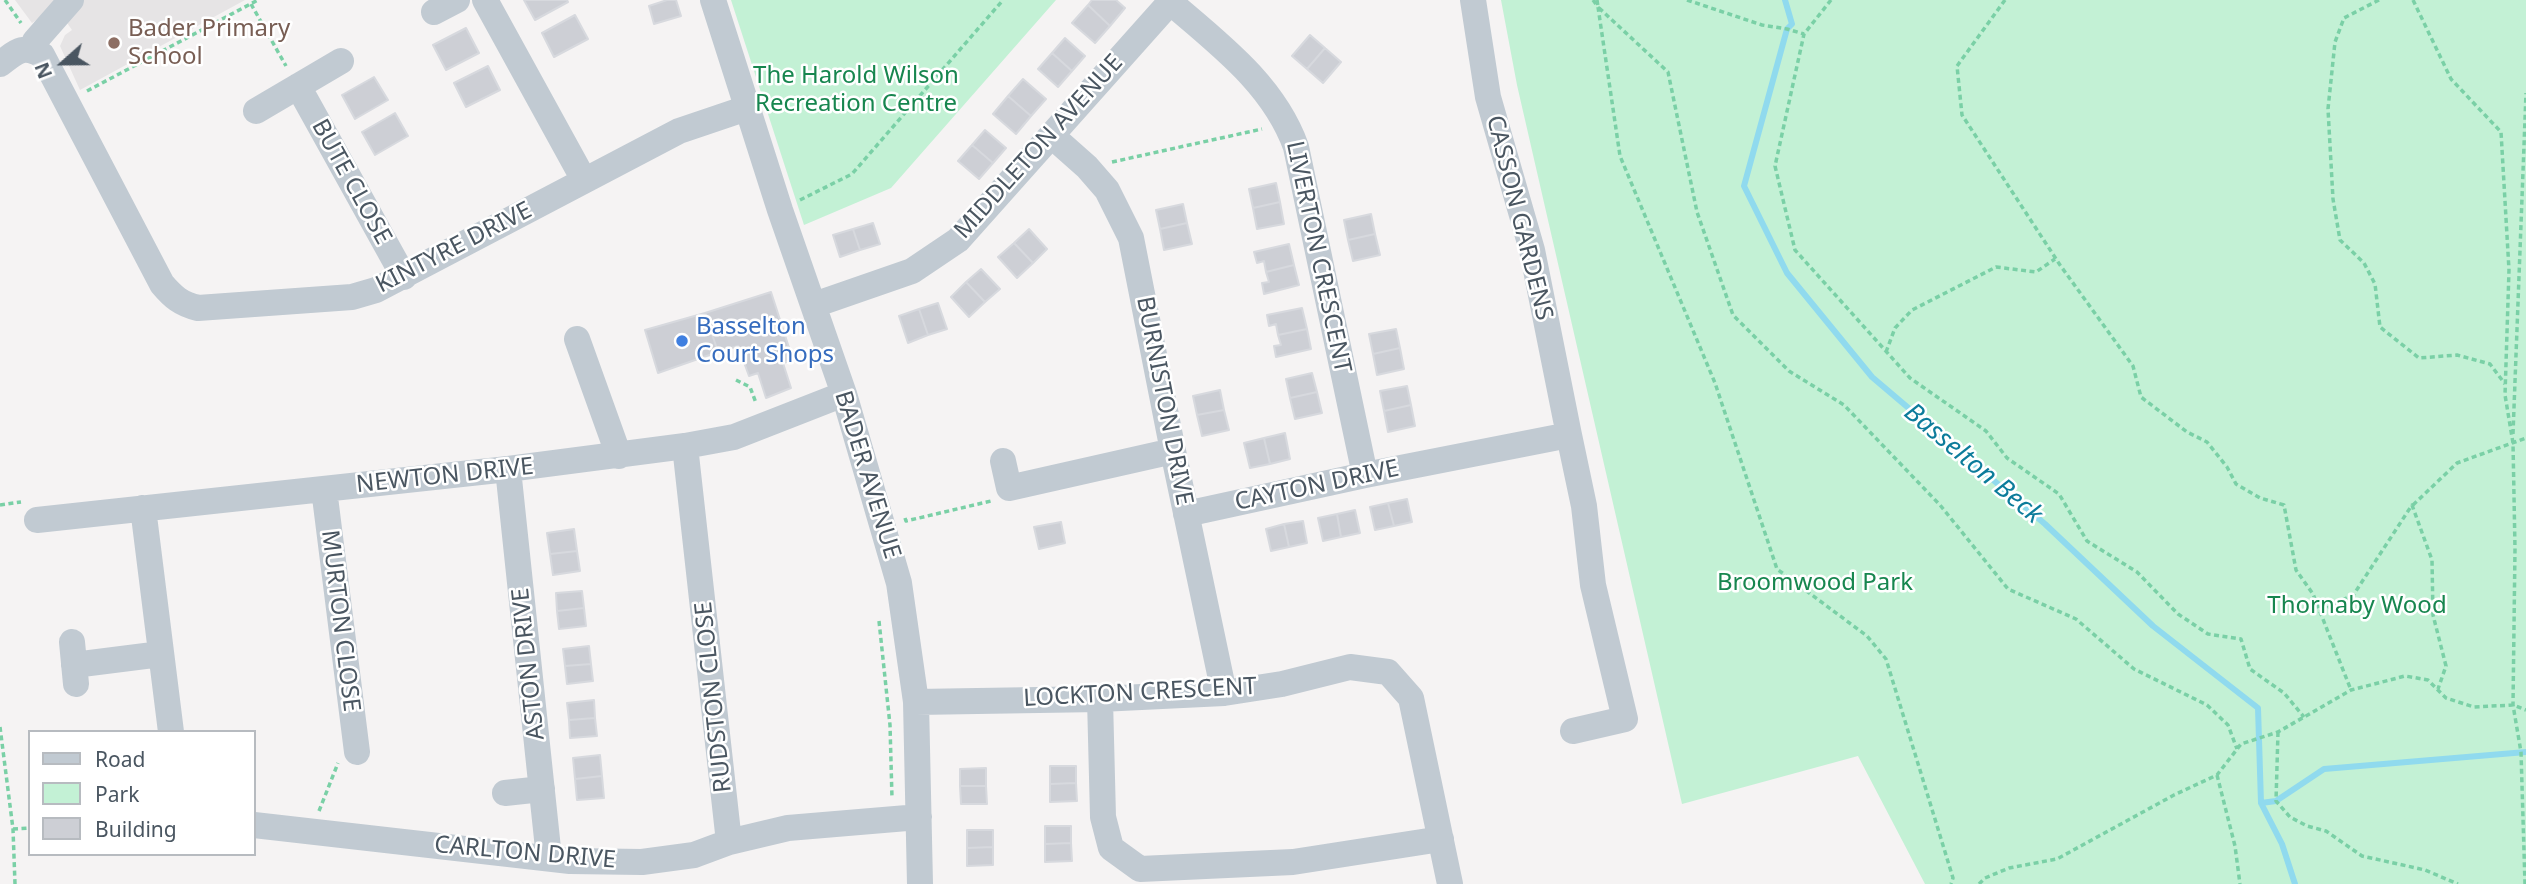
<!DOCTYPE html>
<html>
<head>
<meta charset="utf-8">
<style>
  body { margin:0 }
  #map { position:relative; width:2526px; height:884px; overflow:hidden; background:#f5f3f3; font-family:"Noto Sans",sans-serif }
  canvas { display:block }
  .legend { position:absolute; left:28px; top:730px; width:228px; height:126px; box-sizing:border-box; background:#fff; border:2px solid #b7bbc0; margin:0; padding:9px 12px; list-style:none; font-size:21px; color:#4a5661 }
  .legend li { display:flex; align-items:center; gap:14px; height:35px }
  .legend b { width:35px; border:2px solid #b7bbc0 }
  .north { position:absolute; left:28px; top:28px; width:70px; height:70px; -webkit-text-stroke:5px #fff; paint-order:stroke; rotate:249deg; font-size:19px; font-weight:700; line-height:28px; text-align:center; color:#4a5661 }
  .north::after { content:''; display:block; margin:auto; width:24px; height:32px; background:#4a5661; clip-path:polygon(50% 0,100% 100%,50% 72%,0 100%) }
</style>
</head>
<body>
<div id="map">
<canvas width="2526" height="884"></canvas>
<ul class="legend">
<li><b style="height:9px;background:#c1cad2"></b>Road</li>
<li><b style="height:19px;background:#c3f1d5"></b>Park</li>
<li><b style="height:19px;background:#cdcfd5"></b>Building</li>
</ul>
<div class="north">N</div>
</div>
<script>
const ctx = document.querySelector('canvas').getContext('2d');
ctx.lineJoin = 'round';
function fill(path, color) {
  ctx.fillStyle = color;
  ctx.fill(path, 'evenodd');
}
function strokePath(path, color, width, dash) {
  ctx.strokeStyle = color;
  ctx.lineWidth = width;
  ctx.lineCap = dash ? 'butt' : 'round';
  ctx.setLineDash(dash || []);
  ctx.stroke(path);
}
function drawText(font, color, halo, rows, align = 'center') {
  ctx.font = font + ' "Noto Sans",sans-serif';
  ctx.lineWidth = 5;
  ctx.setLineDash([]);
  ctx.textBaseline = 'middle';
  ctx.strokeStyle = halo;
  ctx.fillStyle = color;
  for (const [text, x, y, turn = 0] of rows) {
    ctx.save();
    ctx.translate(x, y);
    ctx.rotate((+turn || 0) * Math.PI / 180);
    ctx.textAlign = isNaN(turn) ? turn : align;
    if (halo) ctx.strokeText(text, 0, 0);
    ctx.fillText(text, 0, 0);
    ctx.restore();
  }
}
fill(new Path2D(`
  M 15,0 L 245,0 L 80,90 L 60,46 L 65,35 L 72,30 L 56,7 L 32,23 Z`), '#e6e4e5');
fill(new Path2D(`
  M 731,0 L 1056,0 L 891,188 L 804,225 Z
  M 1501,0 L 2526,0 L 2526,884 L 1925,884 L 1858,756 L 1682,804 L 1517,85 Z`), '#c3f1d5');
strokePath(new Path2D(`
  M 1785,0 L 1792,24 L 1787,29 L 1744,186 L 1787,273 L 1872,377 L 2045,524 L 2153,626 L 2258,708 L 2261,803 L 2282,844 L 2295,884
  M 2261,803 L 2276,801 L 2324,769 L 2526,752`), '#90daee', 6);
const building = new Path2D(`
  M 524,0 L 567,0 L 568,2 L 535,20 Z
  M 667,0 L 676,0 L 681,16 L 654,24 L 649,6 Z
  M 1092,0 L 1116,0 L 1125,8 L 1110,26 L 1088,5 Z
  M 1088,5 L 1110,26 L 1095,43 L 1072,23 Z
  M 575,15 L 588,39 L 554,57 L 542,33 Z
  M 466,28 L 479,53 L 446,70 L 433,45 Z
  M 1310,35 L 1325,48 L 1307,69 L 1292,56 Z
  M 1065,38 L 1085,56 L 1072,71 L 1052,53 Z
  M 1325,48 L 1341,62 L 1323,83 L 1307,69 Z
  M 1052,53 L 1072,71 L 1058,87 L 1038,69 Z
  M 488,66 L 500,90 L 466,107 L 454,83 Z
  M 374,77 L 388,100 L 355,119 L 342,95 Z
  M 1023,79 L 1046,99 L 1031,116 L 1008,96 Z
  M 1008,96 L 1031,116 L 1016,134 L 993,114 Z
  M 395,113 L 408,136 L 375,155 L 362,132 Z
  M 985,130 L 1006,148 L 993,163 L 972,145 Z
  M 972,145 L 993,163 L 979,179 L 958,161 Z
  M 1276,183 L 1280,202 L 1253,208 L 1249,189 Z
  M 1280,202 L 1284,224 L 1257,229 L 1253,208 Z
  M 1183,204 L 1187,223 L 1160,229 L 1156,210 Z
  M 1371,214 L 1375,234 L 1348,240 L 1344,220 Z
  M 873,223 L 880,244 L 860,250 L 853,229 Z
  M 1187,223 L 1192,244 L 1164,250 L 1160,229 Z
  M 853,229 L 860,250 L 840,257 L 833,235 Z
  M 1029,229 L 1047,249 L 1033,263 L 1014,243 Z
  M 1375,234 L 1380,255 L 1353,261 L 1348,240 Z
  M 1014,243 L 1033,263 L 1017,278 L 998,257 Z
  M 1289,244 L 1294,265 L 1266,272 L 1264,261 L 1257,263 L 1254,252 Z
  M 1294,265 L 1299,285 L 1264,294 L 1262,283 L 1269,282 L 1266,272 Z
  M 981,269 L 1000,289 L 985,302 L 966,282 Z
  M 966,282 L 985,302 L 969,317 L 951,297 Z
  M 771,292 L 793,360 L 783,363 L 791,388 L 766,398 L 758,373 L 749,376 L 738,346 L 718,352 L 705,313 Z
  M 938,303 L 947,329 L 928,335 L 919,309 Z
  M 1302,308 L 1307,329 L 1278,335 L 1276,324 L 1269,326 L 1267,315 Z
  M 919,309 L 928,335 L 908,343 L 899,316 Z
  M 705,313 L 718,352 L 658,373 L 645,330 Z
  M 1307,329 L 1311,349 L 1276,357 L 1274,346 L 1281,345 L 1278,335 Z
  M 1396,329 L 1400,348 L 1373,354 L 1369,334 Z
  M 1400,348 L 1404,369 L 1377,375 L 1373,354 Z
  M 1312,373 L 1317,392 L 1290,398 L 1286,379 Z
  M 1407,386 L 1411,405 L 1384,411 L 1380,391 Z
  M 1220,390 L 1224,410 L 1197,415 L 1193,396 Z
  M 1317,392 L 1322,413 L 1295,419 L 1290,398 Z
  M 1411,405 L 1415,426 L 1388,432 L 1384,411 Z
  M 1224,410 L 1229,430 L 1202,436 L 1197,415 Z
  M 1285,433 L 1290,459 L 1270,464 L 1264,438 Z
  M 1264,438 L 1270,464 L 1250,468 L 1244,443 Z
  M 1407,499 L 1412,522 L 1394,526 L 1388,503 Z
  M 1388,503 L 1394,526 L 1375,530 L 1370,507 Z
  M 1355,510 L 1360,533 L 1341,537 L 1337,514 Z
  M 1337,514 L 1341,537 L 1323,541 L 1318,518 Z
  M 1303,521 L 1307,543 L 1289,547 L 1284,524 Z
  M 1061,522 L 1065,543 L 1039,549 L 1034,527 Z
  M 1284,524 L 1289,547 L 1271,551 L 1266,529 Z
  M 574,529 L 577,551 L 550,554 L 547,533 Z
  M 577,551 L 580,571 L 553,575 L 550,554 Z
  M 582,591 L 584,608 L 557,611 L 556,593 Z
  M 584,608 L 586,626 L 559,629 L 557,611 Z
  M 589,646 L 591,664 L 565,666 L 563,649 Z
  M 591,664 L 593,681 L 567,684 L 565,666 Z
  M 594,700 L 595,718 L 569,720 L 567,703 Z
  M 595,718 L 597,736 L 570,738 L 569,720 Z
  M 600,755 L 602,776 L 575,779 L 573,758 Z
  M 1050,766 L 1076,766 L 1076,783 L 1050,784 Z
  M 986,768 L 986,786 L 960,786 L 960,769 Z
  M 602,776 L 604,798 L 577,800 L 575,779 Z
  M 1076,783 L 1077,801 L 1050,802 L 1050,784 Z
  M 960,786 L 986,786 L 987,804 L 961,804 Z
  M 1045,826 L 1071,826 L 1071,843 L 1045,844 Z
  M 967,830 L 993,830 L 993,847 L 967,848 Z
  M 1071,843 L 1072,861 L 1045,862 L 1045,844 Z
  M 993,847 L 993,865 L 967,866 L 967,848 Z`);
fill(building, '#cdcfd5');
strokePath(building, '#d7d9de', 2);
strokePath(new Path2D(`
  M 5,0 L 21,23
  M 1593,0 L 1598,7 L 1620,156 L 1715,383 L 1777,569 L 1867,636 L 1886,659 L 1953,878 L 1951,884
  M 1597,0 L 1598,7 L 1668,72 L 1697,212 L 1733,315 L 1789,371 L 1844,405 L 1940,505 L 2008,589 L 2076,619 L 2134,669 L 2207,705 L 2228,725 L 2237,749
  M 1687,0 L 1762,25 L 1787,29 L 1804,34
  M 1831,0 L 1804,34 L 1775,166 L 1795,250 L 1910,378 L 1986,431 L 2007,458 L 2059,494 L 2087,541 L 2137,572 L 2178,614 L 2208,634 L 2241,639 L 2250,669 L 2284,693 L 2304,717
  M 2005,0 L 1957,66 L 1962,115 L 2060,265 L 2133,366 L 2141,397 L 2187,432 L 2207,442 L 2227,467 L 2236,484 L 2260,498 L 2284,505 L 2296,570 L 2313,594 L 2351,690
  M 2379,0 L 2344,18 L 2335,42 L 2328,109 L 2333,199 L 2340,240 L 2364,263 L 2375,284 L 2380,327 L 2419,358 L 2457,355 L 2490,364 L 2505,384
  M 2413,0 L 2451,79 L 2501,132 L 2509,270 L 2505,395 L 2513,443 L 2515,549 L 2513,705 L 2521,752 L 2525,884
  M 251,4 L 286,66
  M 87,91 L 258,0
  M 1112,162 L 1262,129
  M 800,200 L 852,174 L 1003,0
  M 1886,352 L 1895,328 L 1912,310 L 1996,267 L 2036,272 L 2055,259
  M 736,380 L 750,387 L 756,403
  M 2513,434 L 2526,93
  M 0,505 L 21,502
  M 2413,505 L 2457,463 L 2526,438
  M 905,518 L 906,521 L 991,501
  M 2320,612 L 2354,594 L 2412,505 L 2432,560 L 2433,615 L 2446,666 L 2438,689
  M 879,621 L 890,725 L 892,798
  M 0,727 L 13,829 L 15,884
  M 2278,732 L 2276,801 L 2290,817 L 2307,826 L 2326,831 L 2362,856 L 2425,870 L 2458,884
  M 2217,775 L 2235,846 L 2240,884
  M 319,811 L 338,763
  M 13,829 L 30,828
  M 1979,884 L 1985,878 L 2009,868 L 2057,859 L 2174,795 L 2217,775 L 2241,744 L 2278,732 L 2351,690 L 2405,676 L 2428,680 L 2446,698 L 2474,707 L 2513,705 L 2526,710`), '#7ad0a6', 3.5, [5, 3.5]);
strokePath(new Path2D(`
  M 485,0 L 584,180
  M 713,0 L 780,210 L 844,394 L 899,583 L 916,702 L 920,884
  M 1473,0 L 1488,97 L 1532,250 L 1569,435
  M 1170,2 C 1219,44 1274,85 1296,147 L 1365,475
  M 434,12 L 457,0
  M 32,50 L 35,41 L 71,0
  M 0,64 C 16,52 22,44 42,55 L 162,284 C 173,297 181,304 198,308 L 352,297 L 376,290 L 679,131 L 747,108
  M 298,86 L 404,277
  M 256,111 L 341,61
  M 1052,136 L 1087,167 L 1107,190 L 1131,238 L 1173,451 L 1224,693
  M 814,305 L 912,271 L 958,240 L 1172,0
  M 577,339 L 619,456
  M 685,446 L 729,842
  M 1003,461 L 1009,488 L 1173,451
  M 508,469 L 549,858
  M 324,489 L 357,752
  M 143,508 L 171,732
  M 1186,514 L 1365,475 L 1569,435 L 1584,506 L 1593,585 L 1625,719 L 1573,731
  M 37,520 L 508,469 L 685,446 L 734,437 L 844,394
  M 72,642 L 76,684
  M 74,665 L 161,654
  M 1100,699 L 1103,817 L 1111,848 L 1140,869 L 1293,862 L 1441,839
  M 916,702 L 1100,699 L 1224,693 L 1282,684 L 1350,667 L 1388,672 L 1411,698 L 1450,884
  M 505,793 L 542,789
  M 254,825 L 570,861 L 642,862 L 694,855 L 729,842 L 788,828 L 919,817`), '#c1cad2', 26);
for (const [x, y, r, color] of [
  [114,43,7,"#8d6e63"],
  [682,341,7,"#3f7fe0"]
]) {
  const dot = new Path2D();
  dot.arc(x, y, r, 0, 2 * Math.PI);
  ctx.fillStyle = color;
  ctx.fill(dot);
  strokePath(dot, '#fff', 2.5);
}
drawText('24px', '#785e54', '#fff', [
  ["Bader Primary",128,29],
  ["School",128,57]
], 'left');
drawText('24px', '#17864f', '#fff', [
  ["The Harold Wilson",856,76],
  ["Recreation Centre",856,104],
  ["Broomwood Park",1815,583],
  ["Thornaby Wood",2357,606]
]);
drawText('24px', '#4a5661', '#fff', [
  ["MIDDLETON AVENUE",1039,147,-48],
  ["BUTE CLOSE",351,182,61],
  ["CASSON GARDENS",1519,218,76],
  ["KINTYRE DRIVE",454,248,-27],
  ["LIVERTON CRESCENT",1318,257,78],
  ["BURNISTON DRIVE",1164,401,79],
  ["BADER AVENUE",867,475,73],
  ["NEWTON DRIVE",445,476,-6],
  ["CAYTON DRIVE",1317,486,-12],
  ["MURTON CLOSE",340,621,83],
  ["ASTON DRIVE",529,664,-96],
  ["LOCKTON CRESCENT",1140,693,-3],
  ["RUDSTON CLOSE",714,697,-96],
  ["CARLTON DRIVE",525,853,5]
]);
drawText('24px', '#366cbe', '#fff', [
  ["Basselton",696,327],
  ["Court Shops",696,355]
], 'left');
drawText('italic 26px', '#0c7c9b', '#fff', [
  ["Basselton Beck",1973,464,40]
]);
</script>
</body>
</html>
